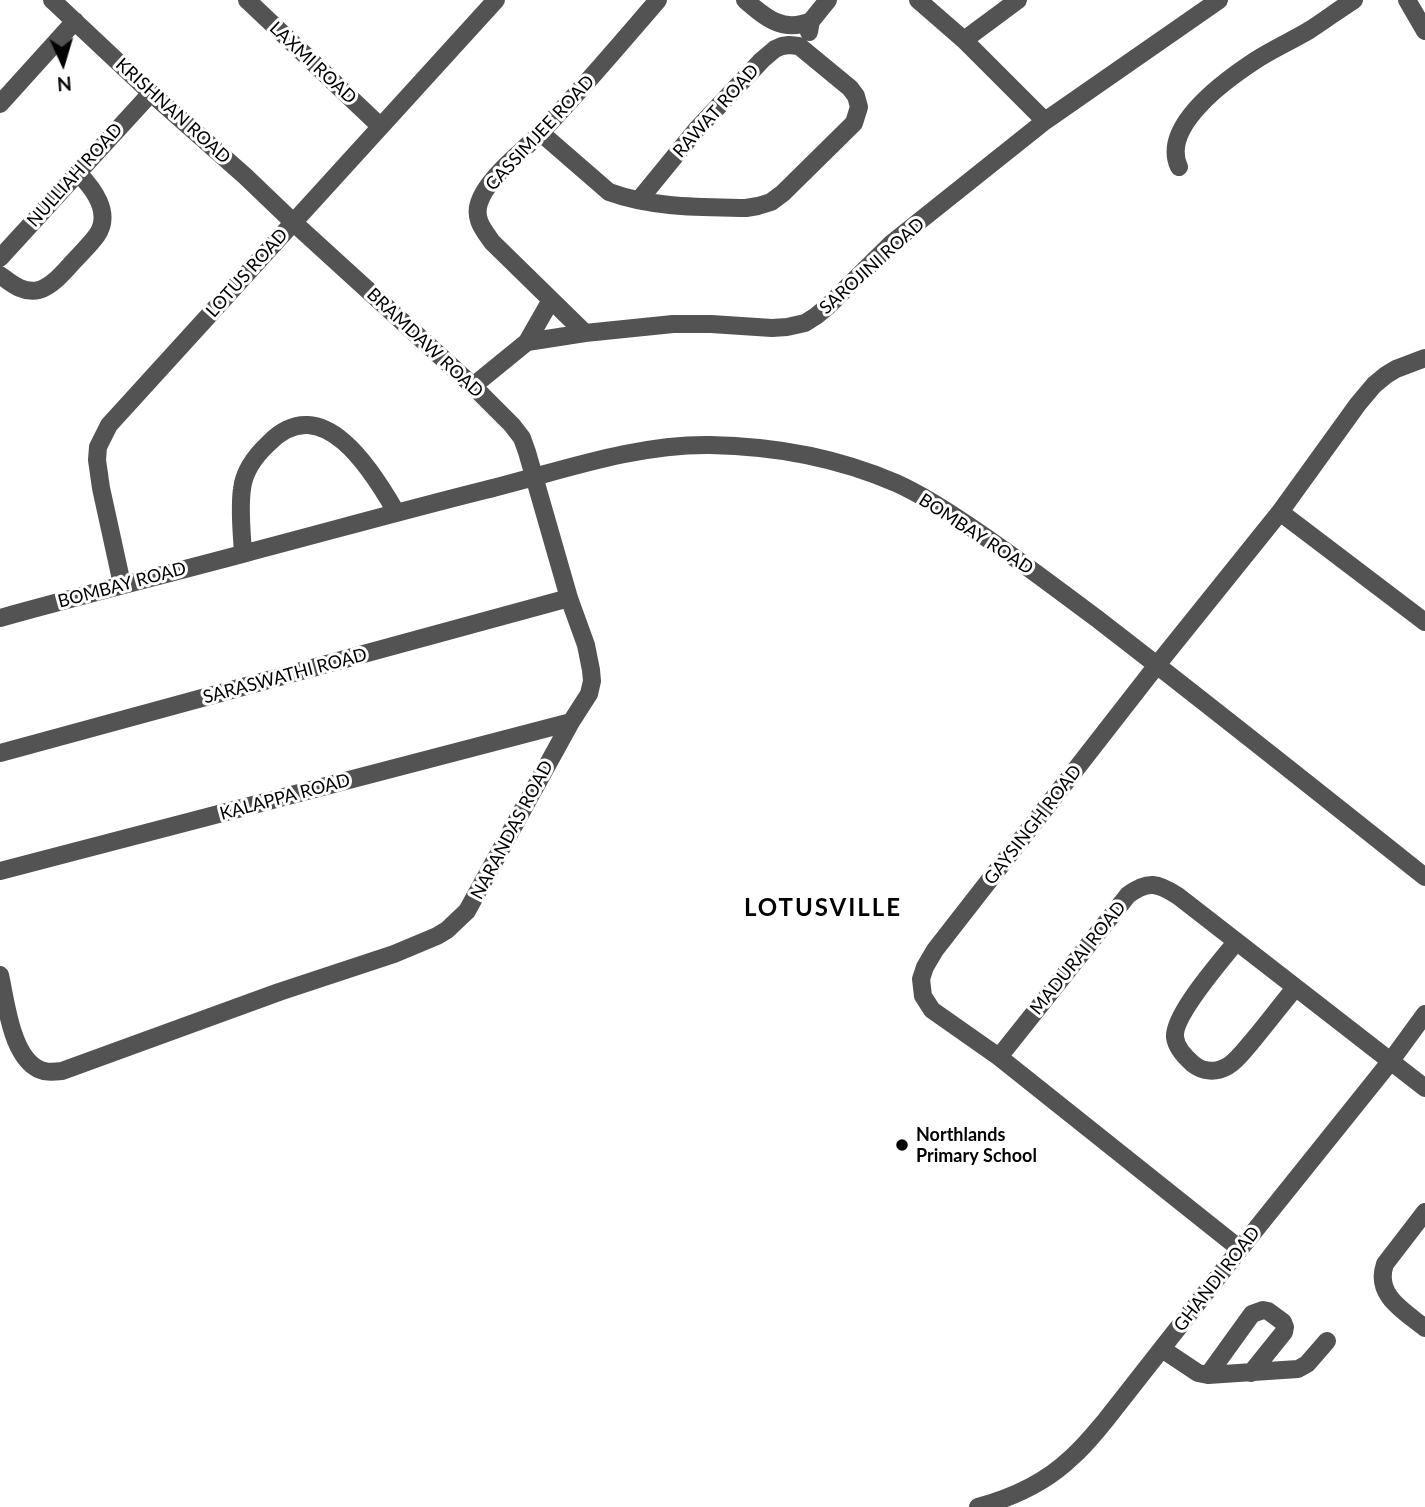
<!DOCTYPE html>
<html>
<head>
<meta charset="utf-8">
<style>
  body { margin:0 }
  #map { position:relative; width:1425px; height:1507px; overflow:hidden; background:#fff; font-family:Lato,sans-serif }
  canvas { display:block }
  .north { position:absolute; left:28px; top:28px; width:70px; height:70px; -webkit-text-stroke:5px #fff; paint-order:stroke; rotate:176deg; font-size:19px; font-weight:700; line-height:28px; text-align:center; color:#000 }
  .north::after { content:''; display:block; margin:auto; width:24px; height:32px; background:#000; clip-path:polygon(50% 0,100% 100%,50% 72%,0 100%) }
</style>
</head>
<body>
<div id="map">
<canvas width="1425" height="1507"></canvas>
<div class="north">N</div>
</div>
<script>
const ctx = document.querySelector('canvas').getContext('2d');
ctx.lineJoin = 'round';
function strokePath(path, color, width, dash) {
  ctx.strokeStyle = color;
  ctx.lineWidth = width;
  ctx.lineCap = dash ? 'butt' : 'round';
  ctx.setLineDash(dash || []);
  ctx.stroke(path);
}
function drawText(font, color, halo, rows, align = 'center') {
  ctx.font = font + ' Lato,sans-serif';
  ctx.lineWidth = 6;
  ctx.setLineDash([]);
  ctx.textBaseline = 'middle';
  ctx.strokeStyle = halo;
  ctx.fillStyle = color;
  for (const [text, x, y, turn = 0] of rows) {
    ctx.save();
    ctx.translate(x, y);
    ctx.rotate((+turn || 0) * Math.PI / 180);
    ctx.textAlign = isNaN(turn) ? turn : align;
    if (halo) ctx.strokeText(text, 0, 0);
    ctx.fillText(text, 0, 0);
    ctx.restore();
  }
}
strokePath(new Path2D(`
  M 247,0 L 380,126
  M 745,0 C 766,18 783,33 811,21
  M 918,0 L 964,40 L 1045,121
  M 1407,0 L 1425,31
  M 809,32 L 811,21 L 828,0
  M 964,40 L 1018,0
  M 0,104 L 75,21
  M 541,133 L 609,192 C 653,208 701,207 746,208 L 758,206 L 771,202 L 783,193 L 854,123 L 859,107 L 856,96 L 850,88 L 799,46 L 789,45 L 782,46 L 775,49 L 762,60 L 697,129 L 639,200
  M 1179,167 C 1160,126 1227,79 1256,60 C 1273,49 1291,41 1308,31 C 1324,21 1338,10 1354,0
  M 0,258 L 151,93
  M 0,275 C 11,283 23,294 39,290 C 52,286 63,273 72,263 C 80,254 90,245 97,235 C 112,213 93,188 78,173
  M 585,333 L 492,242 C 483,229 474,219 479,203 C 487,177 525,150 543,130 C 583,88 620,44 658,0
  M 527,342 L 551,300
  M 473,386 L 527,342 L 585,333 L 673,324 L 711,324 L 772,328 L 787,327 L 805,323 L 816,316 L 827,307 L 892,243 L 1045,121 L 1219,0
  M 1280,512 L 1425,622
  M 243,554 C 242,533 239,510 242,489 C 244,471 256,455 269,443 C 322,389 372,470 396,512
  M 122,584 L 101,488 L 97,460 L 98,447 L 109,425 L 496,0
  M 0,618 C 82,595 164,575 246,553 C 326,532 405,510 485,490 C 558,472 633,444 710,445 C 773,446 838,458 896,483 C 925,496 952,514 978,532 C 1019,560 1060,591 1100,621 C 1209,705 1317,791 1425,877
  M 0,753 L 569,598
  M 0,871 L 571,722
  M 1236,942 C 1221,961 1173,1015 1175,1037 C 1176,1047 1185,1057 1193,1064 C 1203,1072 1216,1073 1228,1066 C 1238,1060 1246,1048 1254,1039 C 1268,1022 1281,1005 1295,988
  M 0,975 C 6,1002 11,1051 35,1067 C 43,1073 53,1072 62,1071 L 279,992 L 394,954 L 437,936 L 447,930 L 467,911 L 571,722 L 589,694 L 592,681 L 591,670 L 586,645 L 569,598 L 527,452 L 522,438 L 512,425 L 473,386 L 293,222 L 245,176 L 151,93 L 52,0
  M 999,1057 L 1128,895 C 1148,880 1158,883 1178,896 L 1425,1088
  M 1425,1212 L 1385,1264 C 1374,1295 1404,1311 1425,1328
  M 1240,1249 L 999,1057 L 932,1010 L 923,996 L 921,979 L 925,967 L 935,950 L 1157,665 L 1280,512 L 1358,404 L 1374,385 L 1386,375 L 1396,369 L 1425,358
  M 1162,1349 L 1198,1373 L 1208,1375 L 1298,1369 L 1307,1364 L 1327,1341
  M 1208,1375 L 1252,1314 L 1263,1310 L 1268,1311 L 1283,1322 L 1285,1327 L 1284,1332 L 1251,1373
  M 978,1507 C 1011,1498 1046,1482 1071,1458 C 1084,1447 1094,1434 1105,1421 L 1240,1249 L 1390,1062 L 1425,1014`), '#535353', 18);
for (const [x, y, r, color] of [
  [902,1145,7,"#000"]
]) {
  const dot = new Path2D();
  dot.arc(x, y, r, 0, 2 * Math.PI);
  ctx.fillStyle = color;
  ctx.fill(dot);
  strokePath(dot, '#fff', 2.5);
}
drawText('18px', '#000', '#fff', [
  ["LAXMI ROAD",313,63,43],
  ["KRISHNAN ROAD",173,111,42],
  ["RAWAT ROAD",716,111,-48],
  ["CASSIMJEE ROAD",540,133,-47],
  ["NULLIAH ROAD",75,175,-48],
  ["SAROJINI ROAD",872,266,-42],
  ["LOTUS ROAD",247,273,-48],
  ["BRAMDAW ROAD",425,343,43],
  ["BOMBAY ROAD",976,534,33],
  ["BOMBAY ROAD",122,585,-15],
  ["SARASWATHI ROAD",285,676,-15],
  ["KALAPPA ROAD",285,797,-15],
  ["GAYSINGH ROAD",1033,825,-52],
  ["NARANDAS ROAD",512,830,-62],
  ["MADURAI ROAD",1078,958,-51],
  ["GHANDI ROAD",1217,1279,-52]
]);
drawText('bold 18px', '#000', '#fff', [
  ["Northlands",916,1135],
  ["Primary School",916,1156]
], 'left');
ctx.letterSpacing = '2px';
drawText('bold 24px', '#000', '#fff', [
  ["LOTUSVILLE",823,908]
]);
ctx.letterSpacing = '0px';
</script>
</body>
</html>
